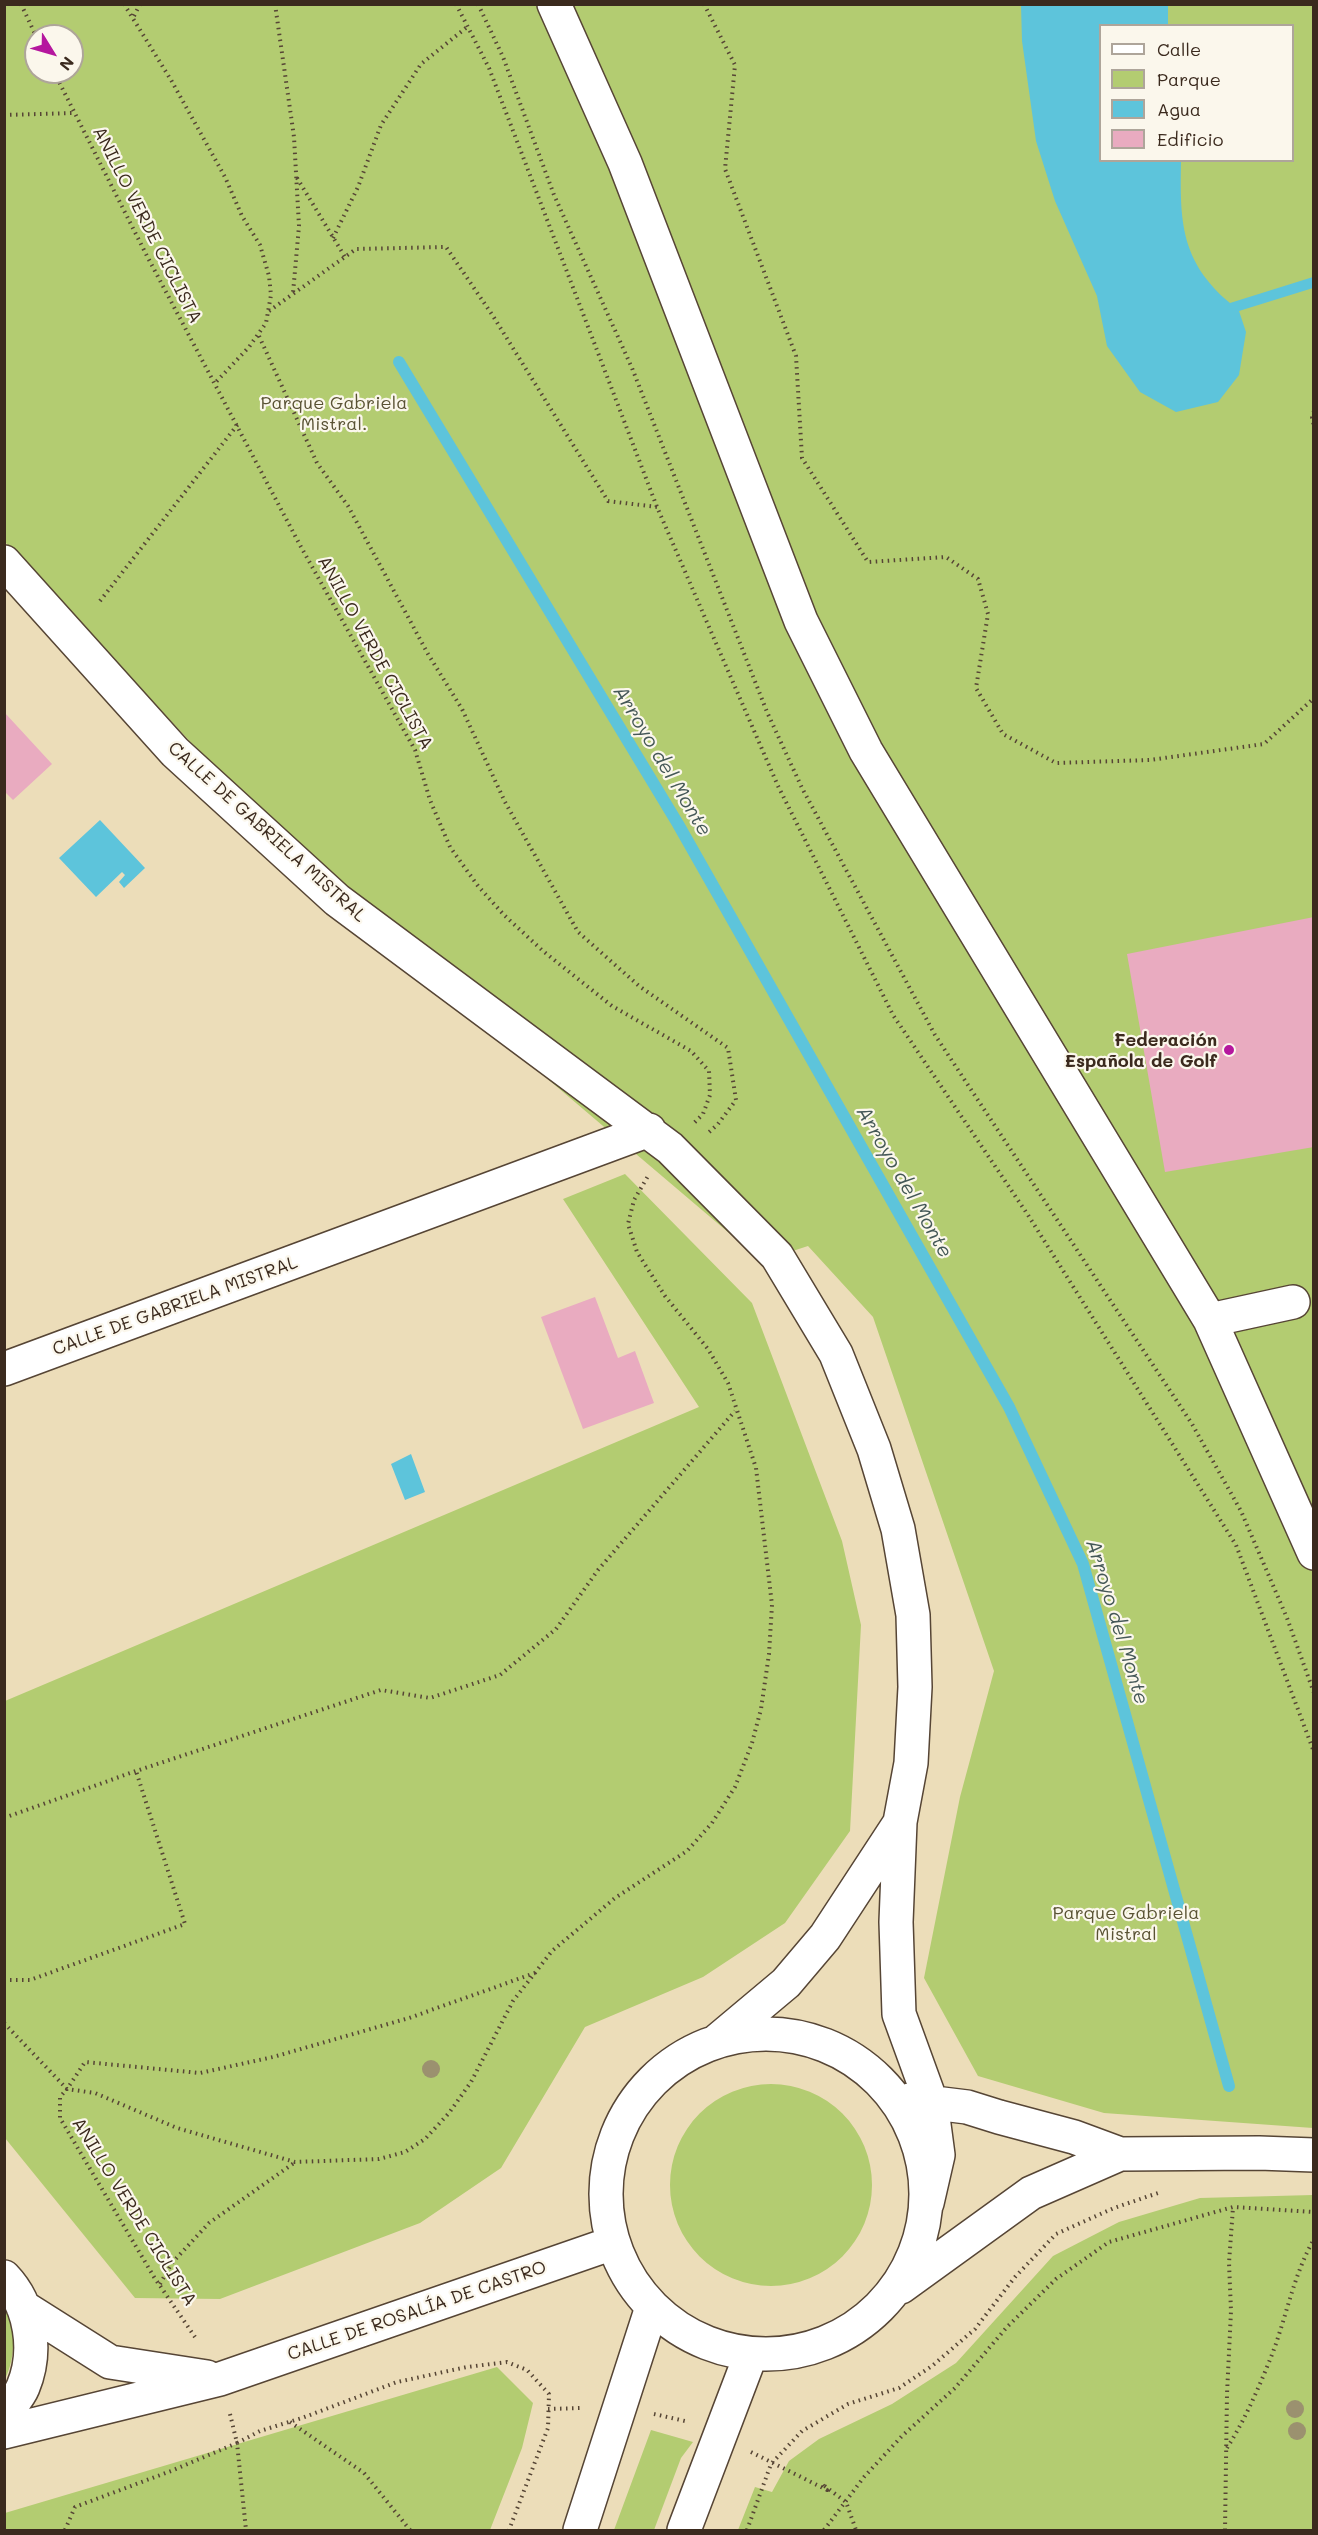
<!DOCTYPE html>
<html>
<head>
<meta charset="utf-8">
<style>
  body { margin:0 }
  #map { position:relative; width:1318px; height:2535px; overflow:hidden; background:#ecddb9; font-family:Mali,sans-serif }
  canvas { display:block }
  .frame { position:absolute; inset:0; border:6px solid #3b2a1e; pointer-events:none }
  .legend { position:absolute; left:1099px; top:24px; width:195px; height:138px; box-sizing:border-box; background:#fbf7ec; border:2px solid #aea59a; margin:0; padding:8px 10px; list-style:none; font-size:18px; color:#3b2a1e }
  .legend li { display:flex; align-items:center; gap:12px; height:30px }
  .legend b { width:30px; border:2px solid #aea59a }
  .north { position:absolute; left:24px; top:24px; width:60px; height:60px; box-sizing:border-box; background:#fbf7ec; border:2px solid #aea59a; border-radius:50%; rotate:127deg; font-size:16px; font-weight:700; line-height:24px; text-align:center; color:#3b2a1e }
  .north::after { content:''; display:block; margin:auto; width:21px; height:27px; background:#b5179e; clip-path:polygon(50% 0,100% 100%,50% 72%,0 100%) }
</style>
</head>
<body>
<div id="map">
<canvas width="1318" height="2535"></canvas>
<div class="frame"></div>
<ul class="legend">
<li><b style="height:8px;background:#fff"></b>Calle</li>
<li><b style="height:16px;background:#b3cc71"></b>Parque</li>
<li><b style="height:16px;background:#5dc4db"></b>Agua</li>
<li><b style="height:16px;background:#e9abc0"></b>Edificio</li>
</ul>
<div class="north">N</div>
</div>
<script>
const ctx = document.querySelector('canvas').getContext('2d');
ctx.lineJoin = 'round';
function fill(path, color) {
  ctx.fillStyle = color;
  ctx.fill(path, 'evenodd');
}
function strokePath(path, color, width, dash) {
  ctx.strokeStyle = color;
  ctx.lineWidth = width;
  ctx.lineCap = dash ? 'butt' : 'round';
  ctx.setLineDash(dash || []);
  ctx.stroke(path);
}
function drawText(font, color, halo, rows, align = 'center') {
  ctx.font = font + ' Mali,sans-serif';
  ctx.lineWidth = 4.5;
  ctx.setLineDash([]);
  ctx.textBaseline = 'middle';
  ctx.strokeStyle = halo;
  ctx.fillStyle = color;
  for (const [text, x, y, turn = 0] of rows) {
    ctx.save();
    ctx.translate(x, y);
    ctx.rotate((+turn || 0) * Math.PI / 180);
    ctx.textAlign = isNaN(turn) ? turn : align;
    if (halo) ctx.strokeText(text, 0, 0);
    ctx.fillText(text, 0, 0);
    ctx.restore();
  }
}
fill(new Path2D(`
  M 5,5 L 1313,5 L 1313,2128 L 1104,2113 L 978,2076 L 924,1978 L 960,1797 L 994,1671 L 873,1317 L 808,1246 L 762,1261 L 337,900 L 5,542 ZM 1100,26 L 1292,26 L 1292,160 L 1100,160 ZM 36,36 L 72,36 L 72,72 L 36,72 Z
  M 625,1174 L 752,1303 L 842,1541 L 861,1625 L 850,1831 L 785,1923 L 703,1977 L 585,2027 L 501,2168 L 420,2223 L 220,2299 L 135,2298 L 5,2138 L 5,1701 L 699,1407 L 563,1199 Z
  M670 2185a101 101 0 1 1 202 0a101 101 0 1 1-202 0Z
  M 1313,2195 L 1313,2530 L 738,2530 L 755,2487 L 772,2492 L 789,2461 L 819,2439 L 892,2404 L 956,2363 L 1053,2256 L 1119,2222 L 1200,2198 Z
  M 5,2306 C 16,2328 16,2357 5,2379 Z
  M 497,2367 L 533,2403 L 522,2448 L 490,2530 L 5,2530 L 5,2513 Z
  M 651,2430 L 693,2442 L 681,2458 L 654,2530 L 614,2530 Z`), '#b3cc71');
fill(new Path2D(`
  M 1021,5 L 1168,5 L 1168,25 L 1100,26 L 1100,160 L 1181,161 C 1180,220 1180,261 1230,303 L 1313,277 L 1313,288 L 1239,311 L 1246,332 L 1239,375 L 1218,402 L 1176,412 L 1140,392 L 1107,346 L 1097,296 L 1055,201 L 1036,141 L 1022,41 Z
  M 100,820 L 145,868 L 124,888 L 119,882 L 125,875 L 122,872 L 96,897 L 59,858 Z
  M 411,1454 L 425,1492 L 405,1500 L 391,1464 Z`), '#5dc4db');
strokePath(new Path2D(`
  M 399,362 L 678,824 L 1009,1407 L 1083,1564 L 1229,2086`), '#5dc4db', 12);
fill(new Path2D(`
  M 5,713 L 52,764 L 13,800 L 5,792 Z
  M 1314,917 L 1314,1147 L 1165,1172 L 1127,954 Z
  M 595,1297 L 618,1358 L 635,1351 L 654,1403 L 583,1429 L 541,1317 Z`), '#e9abc0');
const minor = new Path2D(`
  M 554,4 L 625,163 L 801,621 L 866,751 L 1210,1320 L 1314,1553
  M 4,562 L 175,752 L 337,900 L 670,1148 L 777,1256 L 836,1354 L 874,1449 L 898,1529 L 913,1615 L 915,1687 L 911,1763 L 900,1822 L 896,1922 L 899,2014 L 931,2102 L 938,2155 L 927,2203
  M 1210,1320 L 1293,1302
  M 4,1369 L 649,1130
  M606 2194a160 160 0 1 1 320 0a160 160 0 1 1-320 0Z
  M 718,2040 L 786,1983 L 825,1937 L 899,1824
  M 910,2100 L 967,2107 L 999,2117 L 1074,2137 L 1120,2154 L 1259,2153 L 1314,2155
  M 4,2277 C 31,2305 38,2351 23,2387 C 19,2397 10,2406 4,2415
  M 901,2287 L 1031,2193 L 1120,2154
  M 23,2307 L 110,2362 L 207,2377
  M 4,2432 L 220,2379 L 613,2243
  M 580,2530 L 652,2307
  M 684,2530 L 751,2354`);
strokePath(minor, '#564535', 36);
strokePath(new Path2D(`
  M 21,4 L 36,36
  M 124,4 L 171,80 L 225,177 L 242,216 L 260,245 L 269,276 L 271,295 L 266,323 L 249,347 L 215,383
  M 275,4 L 294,137 L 299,226 L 293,293
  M 456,4 L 489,68 L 657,507 L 778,786 L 893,1015 L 1028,1215 L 1236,1545 L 1314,1752
  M 478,4 L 503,57 L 554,195 L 632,368 L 767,712 L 802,788 L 935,1035 L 1192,1424 L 1241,1511 L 1287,1618 L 1314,1693
  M 704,4 L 735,65 L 725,169 L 796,356 L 802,458 L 868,562 L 946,557 L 978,579 L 988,614 L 976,688 L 1003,734 L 1056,763 L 1150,760 L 1264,744 L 1314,698
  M 134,16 L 140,4
  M 1314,44 L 1314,63
  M 54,72 L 147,256 L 301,547 L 415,750 L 430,800 L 450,847 L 478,886 L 504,915 L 543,951 L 612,1006 L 691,1051 L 709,1071 L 710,1095 L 703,1114 L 694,1123
  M 4,115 L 74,113
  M 297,178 L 345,257
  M 333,238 L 358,187 L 381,125 L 421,64 L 467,27
  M 269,311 L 356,249 L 446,247 L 493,316 L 608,501 L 657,507
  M 259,336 L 317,463 L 348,506 L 428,654 L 462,709 L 505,802 L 578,932 L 639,986 L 728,1048 L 736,1100 L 718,1124 L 707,1134
  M 1314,411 L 1312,418 L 1314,426
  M 100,601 L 238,424
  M 4,1818 L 136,1771 L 381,1690 L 430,1698 L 500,1675 L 556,1629 L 598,1570 L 735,1411
  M 4,1980 L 30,1980 L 185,1924 L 136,1771
  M 4,2023 L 67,2089 L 85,2062 L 200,2073 L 273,2057 L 409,2018 L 535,1973
  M 160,2284 L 172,2263 L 209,2223 L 294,2163
  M 195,2337 L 154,2277 L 60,2118 L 60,2097 L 67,2089 L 95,2093 L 177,2128 L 295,2162 L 379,2159 L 405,2152 L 425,2139 L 449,2113 L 471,2082 L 513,2001 L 552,1951 L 615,1898 L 687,1851 L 712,1823 L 735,1787 L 752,1743 L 761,1709 L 769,1654 L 772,1605 L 756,1468 L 728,1383 L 708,1349 L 665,1296 L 637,1252 L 628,1224 L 634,1200 L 648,1176
  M 548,2409 L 582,2408
  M 230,2414 L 237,2443 L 260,2431 L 302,2418 L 397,2382 L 467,2367 L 507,2362 L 527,2370 L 549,2394 L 548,2428 L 509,2530
  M 654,2414 L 685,2421
  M 290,2422 L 364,2473 L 410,2530
  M 1227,2448 C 1246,2418 1260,2385 1273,2352 C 1287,2314 1294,2274 1314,2239
  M 751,2452 L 827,2490 L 822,2484 L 846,2502 L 856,2530
  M 65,2530 L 75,2507 L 171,2471 L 237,2443 L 246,2530
  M 747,2530 L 771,2464 L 802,2431 L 848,2404 L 899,2388 L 932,2366 L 975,2329 L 1015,2277 L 1056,2234 L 1114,2208 L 1158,2193
  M 824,2530 L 864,2477 L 902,2436 L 955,2388 L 1007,2327 L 1056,2279 L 1109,2242 L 1233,2207 L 1314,2212
  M 1225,2530 L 1227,2394 L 1231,2311 L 1229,2263 L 1233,2207`), '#564535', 4, [1.5, 4.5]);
strokePath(minor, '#fff', 33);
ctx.fillStyle = '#9b916f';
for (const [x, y] of [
  [431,2069],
  [1295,2409],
  [1297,2431]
]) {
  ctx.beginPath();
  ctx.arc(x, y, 9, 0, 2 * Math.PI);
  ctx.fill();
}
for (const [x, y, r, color] of [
  [1229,1050,6,"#b5179e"]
]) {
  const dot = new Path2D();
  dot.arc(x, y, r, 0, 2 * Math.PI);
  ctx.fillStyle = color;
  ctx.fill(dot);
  strokePath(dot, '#fbf7ec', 2);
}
drawText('18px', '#3b2a1e', '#fbf7ec', [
  ["ANILLO VERDE CICLISTA",147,225,63],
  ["ANILLO VERDE CICLISTA",375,653,61],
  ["CALLE DE GABRIELA MISTRAL",267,832,42],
  ["CALLE DE GABRIELA MISTRAL",175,1306,-20],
  ["ANILLO VERDE CICLISTA",134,2212,58],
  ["CALLE DE ROSALÍA DE CASTRO",417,2311,-19]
]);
drawText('18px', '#595233', '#fbf7ec', [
  ["Parque Gabriela",334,403],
  ["Mistral.",334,424],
  ["Parque Gabriela",1126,1913],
  ["Mistral",1126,1934]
]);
drawText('bold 18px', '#3b2a1e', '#fbf7ec', [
  ["Federación",1217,1040],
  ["Española de Golf",1217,1061]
], 'right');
drawText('italic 20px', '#455857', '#fbf7ec', [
  ["Arroyo del Monte",662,761,59],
  ["Arroyo del Monte",904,1182,60],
  ["Arroyo del Monte",1117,1622,73]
]);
</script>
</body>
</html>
